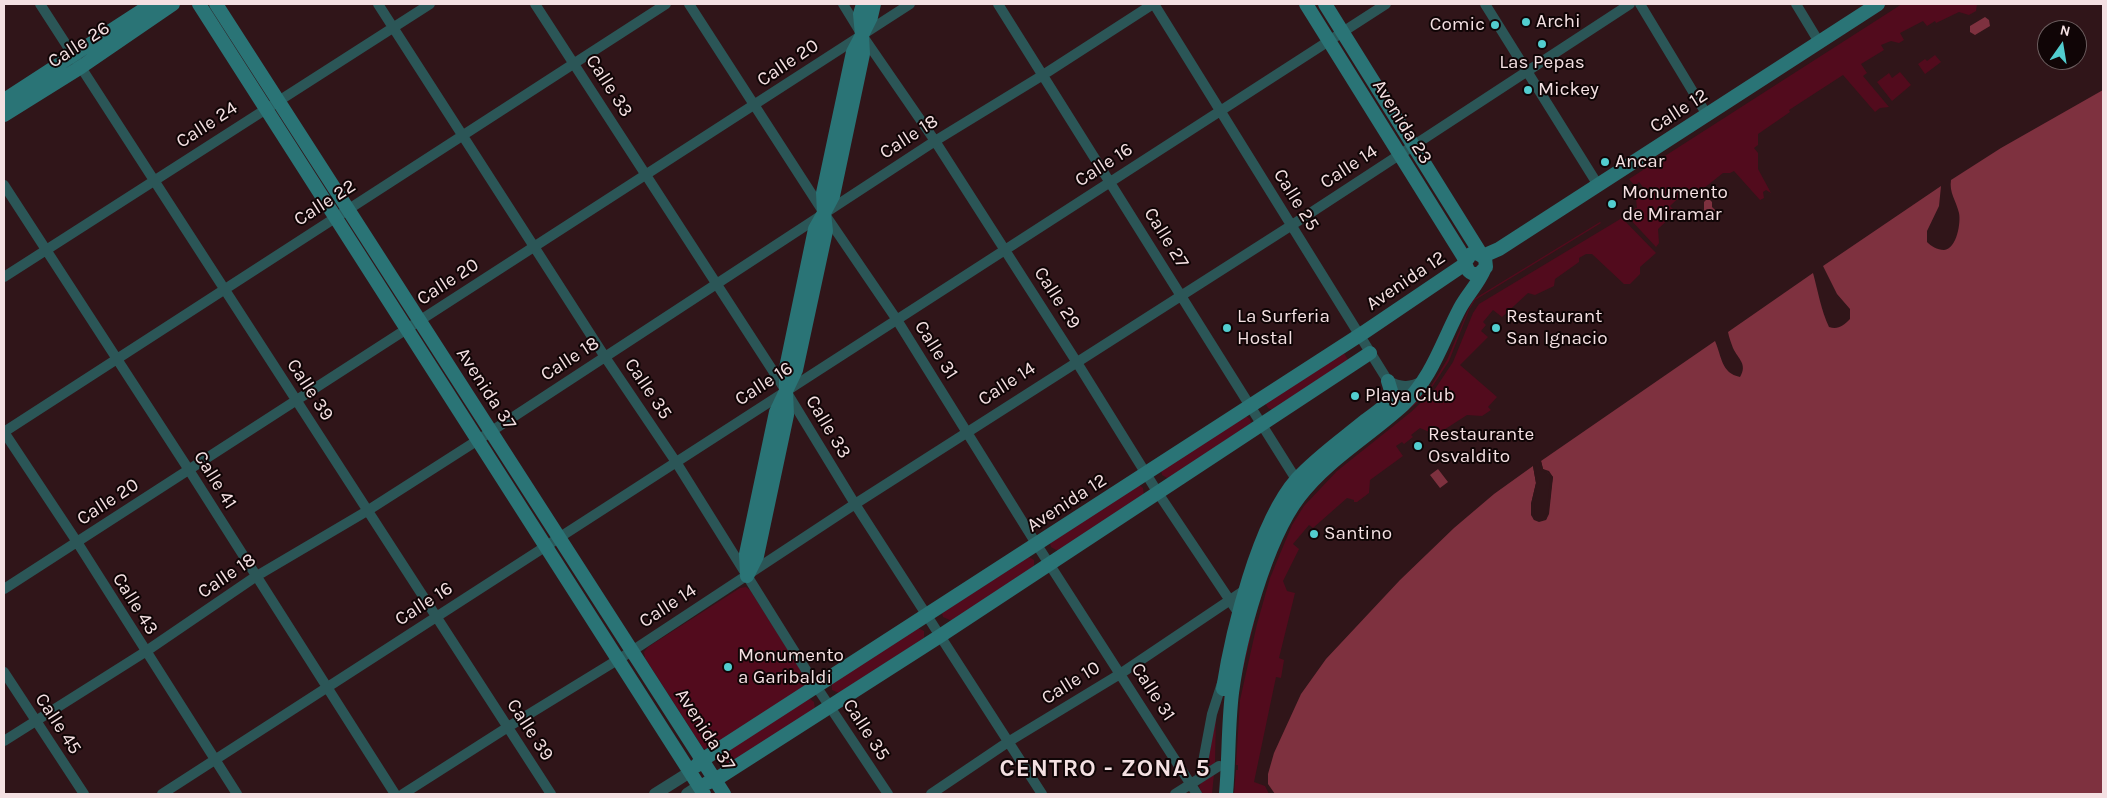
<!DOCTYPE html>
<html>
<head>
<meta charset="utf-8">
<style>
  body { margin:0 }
  #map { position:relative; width:2107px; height:798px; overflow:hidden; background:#301519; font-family:Karla,sans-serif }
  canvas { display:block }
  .frame { position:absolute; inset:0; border:5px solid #f4e0e2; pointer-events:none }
  .north { position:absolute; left:2037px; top:20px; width:50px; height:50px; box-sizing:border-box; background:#100506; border:1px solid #6b5d5e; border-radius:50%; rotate:13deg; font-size:14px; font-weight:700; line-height:20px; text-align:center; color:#f4e0e2 }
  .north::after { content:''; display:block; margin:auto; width:18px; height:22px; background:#52cdcf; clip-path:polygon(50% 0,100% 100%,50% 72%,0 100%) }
</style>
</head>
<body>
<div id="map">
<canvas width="2107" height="798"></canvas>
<div class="frame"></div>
<div class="north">N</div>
</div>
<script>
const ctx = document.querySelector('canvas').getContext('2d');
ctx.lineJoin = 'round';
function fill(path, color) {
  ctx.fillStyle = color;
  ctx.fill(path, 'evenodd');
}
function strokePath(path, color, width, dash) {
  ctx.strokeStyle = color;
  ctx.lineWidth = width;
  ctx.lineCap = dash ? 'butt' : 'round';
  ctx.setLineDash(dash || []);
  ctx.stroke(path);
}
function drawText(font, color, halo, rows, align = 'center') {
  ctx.font = font + ' Karla,sans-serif';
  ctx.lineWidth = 4;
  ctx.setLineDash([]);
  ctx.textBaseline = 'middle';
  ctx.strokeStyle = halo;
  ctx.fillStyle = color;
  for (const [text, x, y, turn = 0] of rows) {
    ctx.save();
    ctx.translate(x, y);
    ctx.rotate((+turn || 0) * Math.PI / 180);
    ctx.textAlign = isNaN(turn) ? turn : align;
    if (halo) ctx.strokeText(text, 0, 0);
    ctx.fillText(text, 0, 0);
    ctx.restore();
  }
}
fill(new Path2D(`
  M 1902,4 L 1977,4 L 1976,11 L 1969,15 L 1959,12 L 1936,23 L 1935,21 L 1927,26 L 1923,21 L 1900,33 L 1904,40 L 1899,43 L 1891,41 L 1881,45 L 1884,50 L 1861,64 L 1867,73 L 1863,76 L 1889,107 L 1880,108 L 1875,112 L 1843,75 L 1789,110 L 1790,112 L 1758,134 L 1758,145 L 1754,148 L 1758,153 L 1758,169 L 1771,193 L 1766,190 L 1763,192 L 1764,198 L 1760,200 L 1734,171 L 1730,173 L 1723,173 L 1694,196 L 1687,190 L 1670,206 L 1676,212 L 1658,229 L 1659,243 L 1656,247 L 1629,218 L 1630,214 L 1633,215 L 1635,208 L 1637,208 L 1636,199 L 1646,191 L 1639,182 L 1635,186 L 1629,179 Z
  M 1935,55 L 1941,62 L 1925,74 L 1918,64 L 1925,59 L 1927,61 Z
  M 1900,72 L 1911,85 L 1892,101 L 1877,82 L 1889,73 L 1892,78 Z
  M 1622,218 L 1656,253 L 1640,267 L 1640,274 L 1630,284 L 1624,284 L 1592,254 L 1586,254 L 1579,258 L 1579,262 L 1555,279 L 1554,286 L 1535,295 L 1528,293 L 1502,317 L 1493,310 L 1483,322 L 1486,325 L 1481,331 L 1488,337 L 1460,365 L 1497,397 L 1488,407 L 1491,410 L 1482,416 L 1467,415 L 1436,435 L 1420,428 L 1411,435 L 1413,437 L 1404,444 L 1402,442 L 1396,446 L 1403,456 L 1370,480 L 1369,493 L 1357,502 L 1354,502 L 1354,500 L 1347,498 L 1313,528 L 1309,525 L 1293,544 L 1299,549 L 1283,581 L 1287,591 L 1295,593 L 1279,658 L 1284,660 L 1281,678 L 1276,677 L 1254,782 L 1265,786 L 1269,794 L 1234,794 L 1236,770 L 1238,770 L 1238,765 L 1236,765 L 1240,700 L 1257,624 L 1270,578 L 1292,525 L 1304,506 L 1337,471 L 1411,412 L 1435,389 L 1453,362 L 1473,313 L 1479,304 Z
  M 1600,222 L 1601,223 L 1475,300 L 1469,310 L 1449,361 L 1432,387 L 1418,402 L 1349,456 L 1317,486 L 1301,504 L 1283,536 L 1261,594 L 1238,690 L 1230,794 L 1229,794 L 1237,690 L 1263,582 L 1281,536 L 1300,503 L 1315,485 L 1348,455 L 1417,401 L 1431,386 L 1447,360 L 1468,310 L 1474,299 Z
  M 1342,350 L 1350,363 L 1274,411 L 1268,408 L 1265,403 Z
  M 1245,415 L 1250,419 L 1251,423 L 1169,479 L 1162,475 L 1161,470 Z
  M 1138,484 L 1143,488 L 1144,496 L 1058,551 L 1051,547 L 1050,543 Z
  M 1029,557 L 1034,560 L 1034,567 L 952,621 L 943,617 L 942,613 Z
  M 746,587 L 750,590 L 807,680 L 808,685 L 707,750 L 703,748 L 645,658 L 644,652 L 648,647 L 740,588 Z
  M 918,628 L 924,631 L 924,638 L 839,693 L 832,690 L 832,683 Z
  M 809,698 L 814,702 L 815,709 L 729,764 L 724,760 L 723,754 Z
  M 1216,715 L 1215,763 L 1207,768 Z
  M 1214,774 L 1212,794 L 1203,794 L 1199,787 L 1201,783 Z`), '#520b1d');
fill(new Path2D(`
  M 1985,17 L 1989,20 L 1990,26 L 1975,35 L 1970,32 L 1970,26 Z
  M 2103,90 L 2103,794 L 1275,794 L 1268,784 L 1268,774 L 1274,753 L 1301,694 L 1326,659 L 1400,580 L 1454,528 L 1494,494 L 1533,466 L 1536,483 L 1531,504 L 1534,520 L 1546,520 C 1551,503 1550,493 1553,477 L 1543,469 L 1541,461 L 1715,341 C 1722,357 1721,373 1740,377 C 1748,364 1738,359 1733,348 C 1731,343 1729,337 1728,332 L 1813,273 C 1818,291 1821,310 1829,327 C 1838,330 1843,326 1850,319 L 1850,309 L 1837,294 L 1823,266 L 1941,186 L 1939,206 L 1927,231 L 1927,242 C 1931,246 1937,250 1944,250 C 1957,249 1961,222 1959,213 C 1956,200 1949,193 1951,180 L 2001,148 Z
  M 1708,198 L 1712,202 L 1712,207 L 1720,215 L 1715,220 L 1704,210 L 1704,202 Z
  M 1438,469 L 1448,482 L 1440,488 L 1430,475 Z`), '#7e313f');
fill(new Path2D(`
  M 1541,461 L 1543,469 L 1549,471 L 1553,477 L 1549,514 L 1546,520 L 1539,522 L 1534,520 L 1531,515 L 1531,504 L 1536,483 L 1533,466 L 1535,465 L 1538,483 L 1534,504 L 1535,518 L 1544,518 L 1547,513 L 1550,477 L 1548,473 L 1541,471 L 1539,463 Z`), '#301519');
strokePath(new Path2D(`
  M 40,4 L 551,794
  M 378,4 L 605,357 L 676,462 L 816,686 L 888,794
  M 535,4 L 786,391 L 855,504 L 1042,794
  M 689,4 L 824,213 L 897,320 L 1037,545 L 1197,794
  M 843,4 L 862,35 L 935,141 L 1076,361 L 1158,493 L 1239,614
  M 998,4 L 1299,484
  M 1154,4 L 1388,381 C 1401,388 1411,387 1423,381
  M 1485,4 L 1598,185
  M 1640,4 L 1707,115
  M 1796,4 L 1819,42
  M 4,185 L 189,470 L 395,794
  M 4,277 L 430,4
  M 4,432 L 666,4
  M 4,432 L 77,542 L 237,794
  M 4,589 L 910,4
  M 4,672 L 84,794
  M 4,741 L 145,652 L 255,577 L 367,511 L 478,440 L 935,141 L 1043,75 L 1153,4
  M 1200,778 L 1212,714 L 1222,683
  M 162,794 L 1386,4
  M 403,794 L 508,727 L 632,651 L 855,504 L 1292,225 L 1630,4
  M 931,794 L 1008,742 L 1120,674 L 1245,590 L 1249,591
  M 1175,794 L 1219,766`), '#2b5657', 10);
strokePath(new Path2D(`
  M 655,794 L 690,772
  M 687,794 L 699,786`), '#2b5657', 12);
strokePath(new Path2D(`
  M 199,4 L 704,794
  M 216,4 L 724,794
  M 1306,4 L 1463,256 C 1467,265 1465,275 1479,274 L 1486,267 L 1485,258 L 1477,253 L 1471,254 L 1466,261
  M 1325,4 L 1481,254
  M 4,100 L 152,4
  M 4,115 L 81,67 L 173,4
  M 1483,256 L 1499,249 L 1878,4
  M 747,574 L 746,554 L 776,412 L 786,391 L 786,368 L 815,229 L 824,213 L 823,193 L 853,52 L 862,35 L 860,14 L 863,4
  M 747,576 L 757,556 L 787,415 L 786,391 L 796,370 L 826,231 L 824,213 L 833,196 L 863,54 L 862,35 L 871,17 L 874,4
  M 1223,689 C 1232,632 1258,523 1297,479 C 1317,457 1343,439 1366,420 C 1374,414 1383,408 1390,401 L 1392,394 L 1388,381
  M 696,766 L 702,760 L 1366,331 L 1465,264
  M 707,783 L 715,780 L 940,636 L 1370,353
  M 1226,794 C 1229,760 1228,726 1232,693 C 1239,639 1266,540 1299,497 C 1327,460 1369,436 1403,405 C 1432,378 1442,342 1460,308 C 1467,295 1478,284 1484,270`), '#2a7476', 14);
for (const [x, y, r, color] of [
  [1526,22,5,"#52cdcf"],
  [1495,25,5,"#52cdcf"],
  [1542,44,5,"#52cdcf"],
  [1528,90,5,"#52cdcf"],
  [1605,162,5,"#52cdcf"],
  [1612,204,5,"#52cdcf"],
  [1227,328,5,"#52cdcf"],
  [1496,328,5,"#52cdcf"],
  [1355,396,5,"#52cdcf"],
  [1418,446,5,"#52cdcf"],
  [1314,534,5,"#52cdcf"],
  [728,667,5,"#52cdcf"]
]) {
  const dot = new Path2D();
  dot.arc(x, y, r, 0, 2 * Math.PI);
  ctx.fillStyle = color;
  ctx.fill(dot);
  strokePath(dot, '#100506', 2);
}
drawText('19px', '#f4e0e2', '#100506', [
  ["Archi",1536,22],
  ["Comic",1485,25,"right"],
  ["Las Pepas",1542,63,"center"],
  ["Mickey",1538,90],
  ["Ancar",1615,162],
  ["Monumento",1622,193],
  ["de Miramar",1622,215],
  ["La Surferia",1237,317],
  ["Hostal",1237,339],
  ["Restaurant",1506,317],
  ["San Ignacio",1506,339],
  ["Playa Club",1365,396],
  ["Restaurante",1428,435],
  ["Osvaldito",1428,457],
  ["Santino",1324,534],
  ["Monumento",738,656],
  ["a Garibaldi",738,678]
], 'left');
drawText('19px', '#f4e0e2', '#100506', [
  ["Calle 26",79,45,-33],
  ["Calle 20",788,63,-34],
  ["Calle 33",609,86,57],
  ["Calle 12",1679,111,-33],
  ["Avenida 23",1402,122,58],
  ["Calle 24",207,125,-33],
  ["Calle 18",909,137,-33],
  ["Calle 16",1104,165,-33],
  ["Calle 14",1349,167,-33],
  ["Calle 25",1296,200,58],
  ["Calle 22",325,203,-33],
  ["Calle 27",1166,238,58],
  ["Avenida 12",1406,281,-34],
  ["Calle 20",448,282,-33],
  ["Calle 29",1057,298,57],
  ["Calle 31",936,350,58],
  ["Calle 18",570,359,-33],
  ["Calle 16",764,384,-33],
  ["Calle 14",1007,384,-33],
  ["Avenida 37",486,389,57],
  ["Calle 35",648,389,56],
  ["Calle 39",310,390,57],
  ["Calle 33",828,427,59],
  ["Calle 41",215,480,58],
  ["Calle 20",108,502,-33],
  ["Avenida 12",1067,503,-33],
  ["Calle 18",227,576,-34],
  ["Calle 43",135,604,58],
  ["Calle 16",424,604,-33],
  ["Calle 14",668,606,-33],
  ["Calle 10",1071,683,-32],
  ["Calle 31",1153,692,57],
  ["Calle 45",58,724,57],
  ["Calle 39",530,730,57],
  ["Avenida 37",705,730,57],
  ["Calle 35",866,730,57]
]);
ctx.letterSpacing = '1px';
drawText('bold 24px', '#f4e0e2', '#100506', [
  ["CENTRO - ZONA 5",1105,769]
]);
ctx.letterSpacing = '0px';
</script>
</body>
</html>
